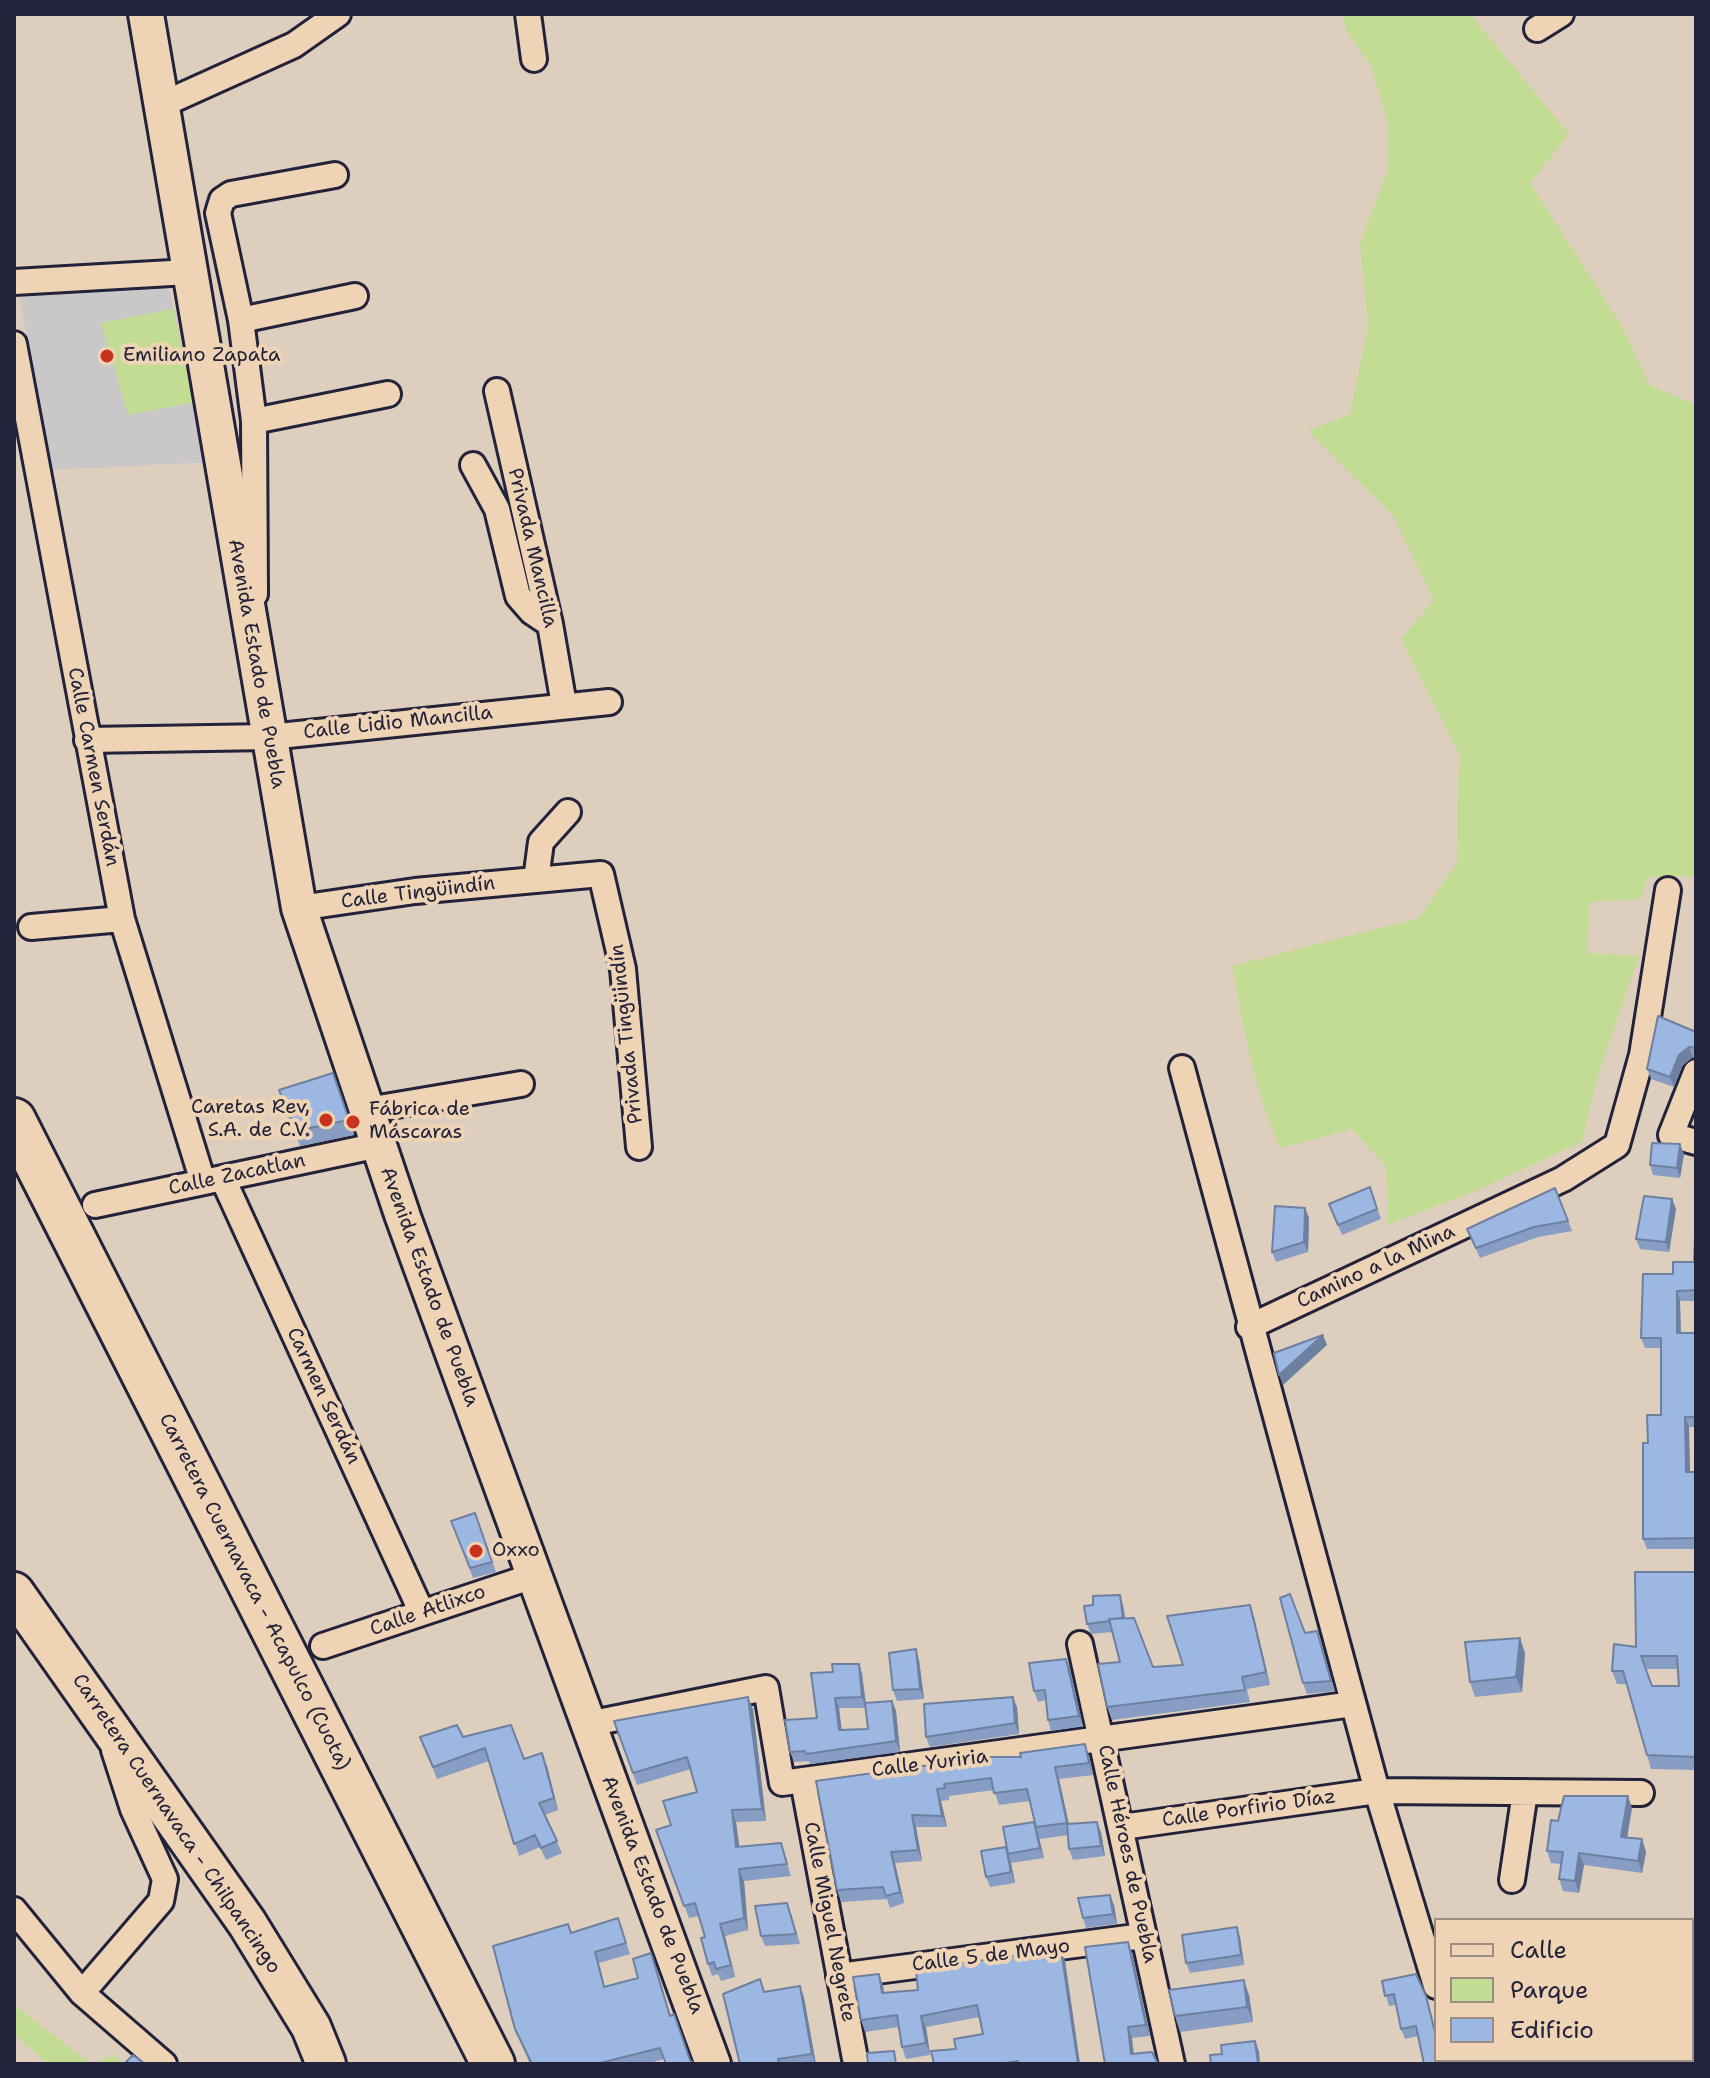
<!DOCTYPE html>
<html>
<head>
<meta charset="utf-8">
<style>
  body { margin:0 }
  #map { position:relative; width:1710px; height:2078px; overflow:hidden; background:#decebe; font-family:"Shantell Sans",sans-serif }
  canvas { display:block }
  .frame { position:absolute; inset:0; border:16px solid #22223b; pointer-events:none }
  .legend { position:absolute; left:1434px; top:1918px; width:260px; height:144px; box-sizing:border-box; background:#eed4b5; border:2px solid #9c8d84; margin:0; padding:10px 14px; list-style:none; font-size:24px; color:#22223b }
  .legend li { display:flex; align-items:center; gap:16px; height:40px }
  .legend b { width:40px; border:2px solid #9c8d84 }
</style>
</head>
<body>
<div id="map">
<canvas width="1710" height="2078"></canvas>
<div class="frame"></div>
<ul class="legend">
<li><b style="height:10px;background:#eed4b5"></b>Calle</li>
<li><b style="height:22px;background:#c3dc93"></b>Parque</li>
<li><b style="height:22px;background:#9db7e3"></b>Edificio</li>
</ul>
</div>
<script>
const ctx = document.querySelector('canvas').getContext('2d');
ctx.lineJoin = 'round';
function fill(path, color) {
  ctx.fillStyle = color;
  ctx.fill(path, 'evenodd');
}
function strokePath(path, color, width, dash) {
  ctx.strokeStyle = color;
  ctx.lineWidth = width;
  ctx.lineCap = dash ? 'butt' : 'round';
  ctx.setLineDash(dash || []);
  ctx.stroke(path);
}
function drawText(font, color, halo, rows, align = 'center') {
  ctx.font = font + ' "Shantell Sans",sans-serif';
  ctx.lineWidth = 8;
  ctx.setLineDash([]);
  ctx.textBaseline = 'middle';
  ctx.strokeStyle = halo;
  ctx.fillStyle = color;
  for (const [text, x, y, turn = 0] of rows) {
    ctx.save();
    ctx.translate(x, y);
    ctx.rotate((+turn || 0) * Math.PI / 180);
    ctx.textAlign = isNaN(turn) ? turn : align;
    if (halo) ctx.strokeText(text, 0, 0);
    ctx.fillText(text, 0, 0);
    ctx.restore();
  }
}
fill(new Path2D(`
  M 167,281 L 210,462 L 50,470 L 18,287 Z`), '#cac7c9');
fill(new Path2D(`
  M 1342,14 L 1470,14 L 1569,134 L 1530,183 L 1623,328 L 1649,385 L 1696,405 L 1696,876 L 1648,877 L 1640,899 L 1589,902 L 1588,953 L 1639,956 L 1597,1078 L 1582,1142 L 1480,1189 L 1388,1225 L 1386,1166 L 1352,1129 L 1281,1148 C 1253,1091 1244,1027 1232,966 L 1419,918 L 1457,863 L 1459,753 L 1401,639 L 1434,600 L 1393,515 L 1308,431 L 1350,414 L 1368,326 L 1360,243 L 1387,172 L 1388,122 L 1370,64 L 1347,32 Z
  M 173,309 L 196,402 L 128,415 L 101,323 Z
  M 14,2005 L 91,2064 L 114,2055 L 124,2064 L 48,2064 L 14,2034 Z`), '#c3dc93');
const street = new Path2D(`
  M 528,14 L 534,59
  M 1537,29 L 1561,14
  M 159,106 L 294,45 L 338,14
  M 14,282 L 189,272
  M 241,320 L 355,296
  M 14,344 L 122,919 L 203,1182
  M 497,391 L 550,624 L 564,705
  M 254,421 L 388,394
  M 473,465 L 497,509 L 518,596 L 532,612 L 550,624
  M 255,594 L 254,421 L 241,320 L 218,213 L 222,200 L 231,194 L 335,175
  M 87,740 L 269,737 L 609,702
  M 536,880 L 541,842 L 568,812
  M 299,908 L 415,891 L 601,874 L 623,969 L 639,1147
  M 31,927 L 122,919
  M 1182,1068 L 1377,1791 L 1436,1986
  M 1696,1072 L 1671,1135 L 1696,1142
  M 367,1110 L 521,1084
  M 223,1179 L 422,1613
  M 95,1205 L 379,1145
  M 1249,1327 L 1563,1179 L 1617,1145 L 1642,1055 L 1668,890
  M 1080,1644 L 1172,2064
  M 323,1646 L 533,1576
  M 588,1724 L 766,1688 L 782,1783 L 1353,1704
  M 803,1781 L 856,2064
  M 1122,1827 L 1377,1791 L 1641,1793
  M 1512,1880 L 1525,1792
  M 14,1910 L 82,1993 L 164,2064
  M 839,1976 L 1143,1936
  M 82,1993 L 161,1901 L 165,1879 L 133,1809 L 114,1750
  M 1692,2020 L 1696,2022
  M 1458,2060 L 1460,2064`);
const secondary = new Path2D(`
  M 146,14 L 299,908 L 403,1217 L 713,2064`);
const primary = new Path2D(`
  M 14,1592 L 247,1923 L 311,2027 L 326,2064`);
const highway = new Path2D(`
  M 14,1120 L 493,2064`);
strokePath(street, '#22223b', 30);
strokePath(secondary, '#22223b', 40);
strokePath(primary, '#22223b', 44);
strokePath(highway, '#22223b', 48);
strokePath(street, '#eed4b5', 24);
strokePath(secondary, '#eed4b5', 34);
strokePath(primary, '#eed4b5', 38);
strokePath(highway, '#eed4b5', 42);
fill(new Path2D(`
  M 1696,1032 L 1696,1058 L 1693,1057 L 1682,1066 L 1674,1087 L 1651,1079 L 1647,1069 Z
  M 333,1073 L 354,1135 L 300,1146 L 279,1090 Z
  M 1684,1154 L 1680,1178 L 1653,1175 L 1650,1165 Z
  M 1370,1187 L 1381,1219 L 1342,1235 L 1329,1204 Z
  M 1555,1188 L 1572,1231 L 1538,1237 L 1480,1258 L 1467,1229 Z
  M 1672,1199 L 1676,1209 L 1669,1252 L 1640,1249 L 1636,1239 Z
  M 1305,1208 L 1309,1218 L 1308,1252 L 1276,1262 L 1272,1252 Z
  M 1696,1238 L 1696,1301 L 1680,1301 L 1681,1333 L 1696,1333 L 1696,1427 L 1689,1427 L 1690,1472 L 1696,1472 L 1696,1549 L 1647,1549 L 1643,1539 L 1648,1443 L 1661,1415 L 1661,1348 L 1645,1348 L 1641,1338 L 1673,1274 L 1694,1262 Z
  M 475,1513 L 496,1572 L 473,1578 L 451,1521 Z
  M 1696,1572 L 1696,1770 L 1651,1769 L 1627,1684 L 1617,1684 L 1612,1671 L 1636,1647 ZM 1646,1669 L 1678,1669 L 1679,1686 L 1652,1686 Z
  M 1093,1605 L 1123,1605 L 1125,1618 L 1153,1667 L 1183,1665 L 1254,1617 L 1270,1685 L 1247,1689 L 1250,1702 L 1112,1720 L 1107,1707 L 1120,1662 L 1112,1632 L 1091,1634 L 1087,1624 Z
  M 1317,1631 L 1335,1691 L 1307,1694 L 1303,1683 L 1305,1633 Z
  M 1525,1653 L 1522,1692 L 1475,1697 L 1470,1682 Z
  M 919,1660 L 924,1699 L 897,1701 L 893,1690 Z
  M 859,1664 L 862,1674 L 866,1703 L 892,1701 L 896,1711 L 900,1752 L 810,1764 L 809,1761 L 794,1762 L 790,1752 L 817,1718 L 833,1672 ZM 839,1708 L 866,1708 L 868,1729 L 841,1730 Z
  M 1070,1669 L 1083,1726 L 1051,1731 L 1048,1720 L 1046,1700 L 1038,1702 L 1034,1691 Z
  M 1017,1707 L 1019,1734 L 930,1747 L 926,1737 Z
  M 753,1709 L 766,1821 L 736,1822 L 739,1847 L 781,1843 L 791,1876 L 744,1881 L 748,1930 L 725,1936 L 735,1977 L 721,1981 L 718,1974 L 712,1976 L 708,1964 L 705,1937 L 699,1916 L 689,1918 L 656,1830 L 671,1825 L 697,1792 L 691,1769 L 637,1785 L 614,1721 Z
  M 420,1737 L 463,1737 L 547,1766 L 558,1810 L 545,1815 L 562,1853 L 546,1860 L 540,1847 L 519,1856 L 489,1761 L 437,1779 Z
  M 1089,1756 L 1093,1775 L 1059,1779 L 1069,1824 L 1101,1832 L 1105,1856 L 1073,1860 L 1069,1849 L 1068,1835 L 1040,1839 L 1039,1838 L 1044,1858 L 1011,1863 L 1015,1883 L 990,1887 L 986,1877 L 1006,1847 L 1034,1822 L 1030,1801 L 999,1805 L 994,1790 L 949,1796 L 949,1800 L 941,1801 L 947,1827 L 916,1827 L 922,1861 L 895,1863 L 904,1903 L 890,1908 L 887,1899 L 841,1902 L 837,1890 L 816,1781 Z
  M 1632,1808 L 1627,1838 L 1642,1839 L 1646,1852 L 1642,1873 L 1584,1865 L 1579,1893 L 1563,1891 L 1559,1879 L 1561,1864 L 1551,1863 L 1547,1851 L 1558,1821 Z
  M 1114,1905 L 1117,1924 L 1086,1928 L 1083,1918 Z
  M 791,1913 L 800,1944 L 765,1946 L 761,1936 Z
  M 622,1930 L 630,1954 L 599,1963 L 605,1987 L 638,1978 L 651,1953 L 655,1964 L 664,2059 L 646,2064 L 530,2064 L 515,2029 L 571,1933 Z
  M 1240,1937 L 1244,1965 L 1190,1973 L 1186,1963 Z
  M 1132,1953 L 1150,2036 L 1132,2038 L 1105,2064 Z
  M 1696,1956 L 1696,2000 L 1692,2000 L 1692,1957 Z
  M 1065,1961 L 1080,2064 L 934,2064 L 956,2049 L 983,2034 L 980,2017 L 926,2027 L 930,2055 L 906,2059 L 902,2047 L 899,2027 L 865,2032 L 861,2020 L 879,1974 L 884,1993 L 918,1990 Z
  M 1382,1981 L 1426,1996 L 1444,2064 L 1424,2064 L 1418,2036 L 1405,2039 L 1401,2029 L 1396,2005 L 1389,2006 Z
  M 800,1986 L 804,1998 L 816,2064 L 740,2064 L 765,1992 Z
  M 1249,1995 L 1253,2022 L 1180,2032 L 1175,2016 Z`), '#879dc3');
fill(new Path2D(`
  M 1689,1047 L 1693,1057 L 1682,1066 L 1674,1087 L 1670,1077 L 1679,1055 Z
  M 1680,1144 L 1684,1154 L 1680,1178 L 1677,1168 Z
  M 1672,1199 L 1676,1209 L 1669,1252 L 1666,1242 Z
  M 1305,1208 L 1309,1218 L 1308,1252 L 1304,1242 Z
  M 1677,1291 L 1680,1301 L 1681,1343 L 1677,1333 Z
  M 1323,1335 L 1327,1345 L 1283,1385 L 1279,1375 Z
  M 1685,1417 L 1689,1427 L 1690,1482 L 1686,1472 Z
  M 1120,1595 L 1123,1605 L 1127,1630 L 1123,1620 Z
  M 1250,1605 L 1254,1617 L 1270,1685 L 1266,1672 Z
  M 1520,1638 L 1525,1653 L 1522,1692 L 1516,1677 Z
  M 916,1649 L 919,1660 L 924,1699 L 920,1689 Z
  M 1066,1659 L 1070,1669 L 1083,1726 L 1079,1716 Z
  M 859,1664 L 862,1674 L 866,1708 L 862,1697 Z
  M 748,1697 L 753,1709 L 766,1821 L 762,1809 Z
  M 1013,1697 L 1017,1707 L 1019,1734 L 1015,1723 Z
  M 835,1698 L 839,1708 L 843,1740 L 839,1730 Z
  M 892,1701 L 896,1711 L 900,1752 L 896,1741 Z
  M 1085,1744 L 1089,1756 L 1093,1775 L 1089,1763 Z
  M 542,1753 L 547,1766 L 558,1810 L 554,1798 Z
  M 1055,1767 L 1059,1779 L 1071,1835 L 1067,1823 Z
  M 937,1789 L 941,1801 L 947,1827 L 942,1816 Z
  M 1628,1796 L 1632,1808 L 1625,1849 L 1621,1837 Z
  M 732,1810 L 736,1822 L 741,1859 L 736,1847 Z
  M 912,1815 L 916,1827 L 922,1861 L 918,1850 Z
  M 1097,1822 L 1101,1832 L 1105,1856 L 1101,1846 Z
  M 1036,1828 L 1039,1838 L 1044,1858 L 1040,1848 Z
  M 1642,1839 L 1646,1852 L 1642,1873 L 1638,1861 Z
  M 891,1852 L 895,1863 L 904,1903 L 900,1892 Z
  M 1579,1853 L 1584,1865 L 1579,1893 L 1575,1881 Z
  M 1008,1854 L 1011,1863 L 1015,1883 L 1011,1872 Z
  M 739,1869 L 744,1881 L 748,1930 L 744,1918 Z
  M 1110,1895 L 1114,1905 L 1117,1924 L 1113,1914 Z
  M 720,1924 L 725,1936 L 735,1977 L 731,1965 Z
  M 1237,1927 L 1240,1937 L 1244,1965 L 1241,1955 Z
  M 1128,1942 L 1132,1953 L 1150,2036 L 1146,2025 Z
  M 1061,1950 L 1065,1961 L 1080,2064 L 1078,2064 Z
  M 879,1974 L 883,1985 L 886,2005 L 882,1993 Z
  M 1244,1980 L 1249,1995 L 1253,2022 L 1247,2007 Z
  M 800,1986 L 804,1998 L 816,2064 L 812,2054 Z
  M 921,2016 L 926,2027 L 930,2055 L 926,2043 Z
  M 1128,2027 L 1132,2038 L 1135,2064 L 1131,2054 Z
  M 1255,2041 L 1259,2051 L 1260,2064 L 1258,2064 Z`), '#6e809f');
const building = new Path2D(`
  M 1658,1016 L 1696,1032 L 1696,1048 L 1689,1047 L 1679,1055 L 1670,1077 L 1647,1069 Z
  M 333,1073 L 349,1120 L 295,1131 L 279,1090 Z
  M 1652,1143 L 1680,1144 L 1677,1168 L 1650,1165 Z
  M 1370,1187 L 1377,1209 L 1338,1225 L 1329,1204 Z
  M 1555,1188 L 1568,1221 L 1534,1227 L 1476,1248 L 1467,1229 Z
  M 1644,1196 L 1672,1199 L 1666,1242 L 1636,1239 Z
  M 1275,1206 L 1305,1208 L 1304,1242 L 1272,1252 Z
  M 1695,1238 L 1696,1290 L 1677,1291 L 1677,1333 L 1696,1333 L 1696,1417 L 1685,1417 L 1686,1472 L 1696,1472 L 1696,1538 L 1643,1539 L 1643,1443 L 1648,1443 L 1647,1415 L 1661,1415 L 1661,1338 L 1641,1338 L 1643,1274 L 1673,1274 L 1673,1262 L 1694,1262 Z
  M 1323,1335 L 1279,1375 L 1274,1353 Z
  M 475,1513 L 492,1562 L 470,1568 L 451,1521 Z
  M 1635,1572 L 1696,1572 L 1696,1757 L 1647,1755 L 1623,1671 L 1612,1671 L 1614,1644 L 1636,1647 ZM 1641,1656 L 1677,1656 L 1679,1686 L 1652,1686 Z
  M 1290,1594 L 1305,1633 L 1317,1631 L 1331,1681 L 1303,1683 L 1280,1598 Z
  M 1120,1595 L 1123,1618 L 1109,1619 L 1110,1621 L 1087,1624 L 1084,1606 L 1093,1605 L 1093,1596 Z
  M 1250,1605 L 1266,1672 L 1242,1677 L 1245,1690 L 1107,1707 L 1098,1664 L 1120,1662 L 1109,1619 L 1134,1618 L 1153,1667 L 1183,1665 L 1167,1616 Z
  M 1520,1638 L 1516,1677 L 1470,1682 L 1465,1642 Z
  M 916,1649 L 920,1689 L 893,1690 L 889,1653 Z
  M 1066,1659 L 1079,1716 L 1048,1720 L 1045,1690 L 1034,1691 L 1029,1663 Z
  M 832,1664 L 859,1664 L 862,1697 L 835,1698 L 839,1730 L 868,1729 L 865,1703 L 892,1701 L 896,1741 L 806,1754 L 805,1751 L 790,1752 L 785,1720 L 817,1718 L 811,1673 L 833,1672 Z
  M 748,1697 L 762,1809 L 732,1810 L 736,1847 L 781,1843 L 787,1864 L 739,1869 L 744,1918 L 720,1924 L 731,1965 L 716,1969 L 714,1962 L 708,1964 L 701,1938 L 705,1937 L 695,1903 L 684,1906 L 656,1830 L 671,1825 L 663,1801 L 697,1792 L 687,1757 L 633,1773 L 614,1721 Z
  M 1013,1697 L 1015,1723 L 926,1737 L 924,1704 Z
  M 457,1725 L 463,1737 L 511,1725 L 524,1759 L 542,1753 L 554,1798 L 539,1803 L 557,1841 L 541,1848 L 535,1835 L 514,1844 L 485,1748 L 433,1767 L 420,1737 Z
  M 1085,1744 L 1089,1763 L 1055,1767 L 1067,1823 L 1036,1827 L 1027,1789 L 994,1793 L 991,1778 L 944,1784 L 945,1788 L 937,1789 L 942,1816 L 912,1815 L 918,1850 L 891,1852 L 900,1892 L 886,1896 L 883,1887 L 837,1890 L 816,1781 L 988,1757 L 1021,1757 L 1020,1753 Z
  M 1564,1796 L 1628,1796 L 1621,1837 L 1642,1839 L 1638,1861 L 1579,1853 L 1575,1881 L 1559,1879 L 1563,1852 L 1547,1851 L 1551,1820 L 1558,1821 Z
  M 1034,1822 L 1040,1848 L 1008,1854 L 1003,1827 Z
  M 1097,1822 L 1101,1846 L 1069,1849 L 1067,1824 Z
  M 1006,1847 L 1011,1872 L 986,1877 L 981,1851 Z
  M 1110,1895 L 1113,1914 L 1083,1918 L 1078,1898 Z
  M 787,1903 L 796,1934 L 761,1936 L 755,1906 Z
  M 618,1918 L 626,1943 L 595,1952 L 604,1987 L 638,1978 L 633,1959 L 651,1953 L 670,2016 L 674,2014 L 690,2060 L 694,2064 L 666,2064 L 660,2048 L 596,2064 L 532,2064 L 515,2029 L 493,1946 L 568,1924 L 571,1933 Z
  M 1237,1927 L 1241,1955 L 1186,1963 L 1182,1935 Z
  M 1128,1942 L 1146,2025 L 1128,2027 L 1131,2054 L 1152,2052 L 1158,2064 L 1105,2064 L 1085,1947 Z
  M 1061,1950 L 1078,2064 L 1018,2064 L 1018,2061 L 999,2064 L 934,2064 L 931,2051 L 956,2049 L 954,2039 L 983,2034 L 977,2005 L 921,2016 L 926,2043 L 902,2047 L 897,2015 L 861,2020 L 853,1977 L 879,1974 L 882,1993 L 918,1990 L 916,1969 Z
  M 1696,1956 L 1696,1989 L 1692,1989 L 1692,1957 Z
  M 1416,1974 L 1426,1996 L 1436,2036 L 1436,2060 L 1442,2060 L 1443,2064 L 1424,2064 L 1416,2026 L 1401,2029 L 1394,1994 L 1385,1996 L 1382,1981 Z
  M 760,1979 L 764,1992 L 800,1986 L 812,2054 L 778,2059 L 779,2064 L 740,2064 L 723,1994 Z
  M 1244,1980 L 1247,2007 L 1175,2016 L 1169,1990 Z
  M 1255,2041 L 1258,2064 L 1211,2064 L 1210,2055 L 1222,2054 L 1221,2045 Z
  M 894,2051 L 896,2064 L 868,2064 L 867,2053 Z
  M 133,2055 L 145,2064 L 124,2064 Z
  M 1631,2060 L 1651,2060 L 1652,2064 L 1631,2064 Z`);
fill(building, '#9db7e3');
strokePath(building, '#6e809f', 2);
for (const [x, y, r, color] of [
  [107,356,8,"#c8321e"],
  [326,1120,8,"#c8321e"],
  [353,1122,8,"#c8321e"],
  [476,1551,8,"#c8321e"]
]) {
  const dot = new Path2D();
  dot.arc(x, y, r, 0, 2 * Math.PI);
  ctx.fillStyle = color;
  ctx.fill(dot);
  strokePath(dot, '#eed4b5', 3);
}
drawText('20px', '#22223b', '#eed4b5', [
  ["Emiliano Zapata",123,356],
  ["Caretas Rev,",310,1108,"right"],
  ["S.A. de C.V.",310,1131,"right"],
  ["Fábrica de",369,1110],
  ["Máscaras",369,1133],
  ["Oxxo",492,1551]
], 'left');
drawText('20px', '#22223b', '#eed4b5', [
  ["Privada Mancilla",532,548,77],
  ["Avenida Estado de Puebla",256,664,80],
  ["Calle Lidio Mancilla",398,723,-6],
  ["Calle Carmen Serdán",93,767,79],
  ["Calle Tingüindín",418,893,-7],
  ["Privada Tingüindín",627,1034,-96],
  ["Calle Zacatlan",237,1175,-12],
  ["Camino a la Mina",1376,1267,-25],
  ["Avenida Estado de Puebla",429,1287,70],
  ["Carmen Serdán",323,1396,65],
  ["Carretera Cuernavaca - Acapulco (Cuota)",254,1592,63],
  ["Calle Atlixco",428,1611,-19],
  ["Calle Yuriria",930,1764,-7],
  ["Calle Porfirio Díaz",1249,1809,-8],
  ["Carretera Cuernavaca - Chilpancingo",176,1824,56],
  ["Calle Héroes de Puebla",1127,1854,78],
  ["Avenida Estado de Puebla",652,1895,69],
  ["Calle Miguel Negrete",829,1922,79],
  ["Calle 5 de Mayo",991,1956,-7]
]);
</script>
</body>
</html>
